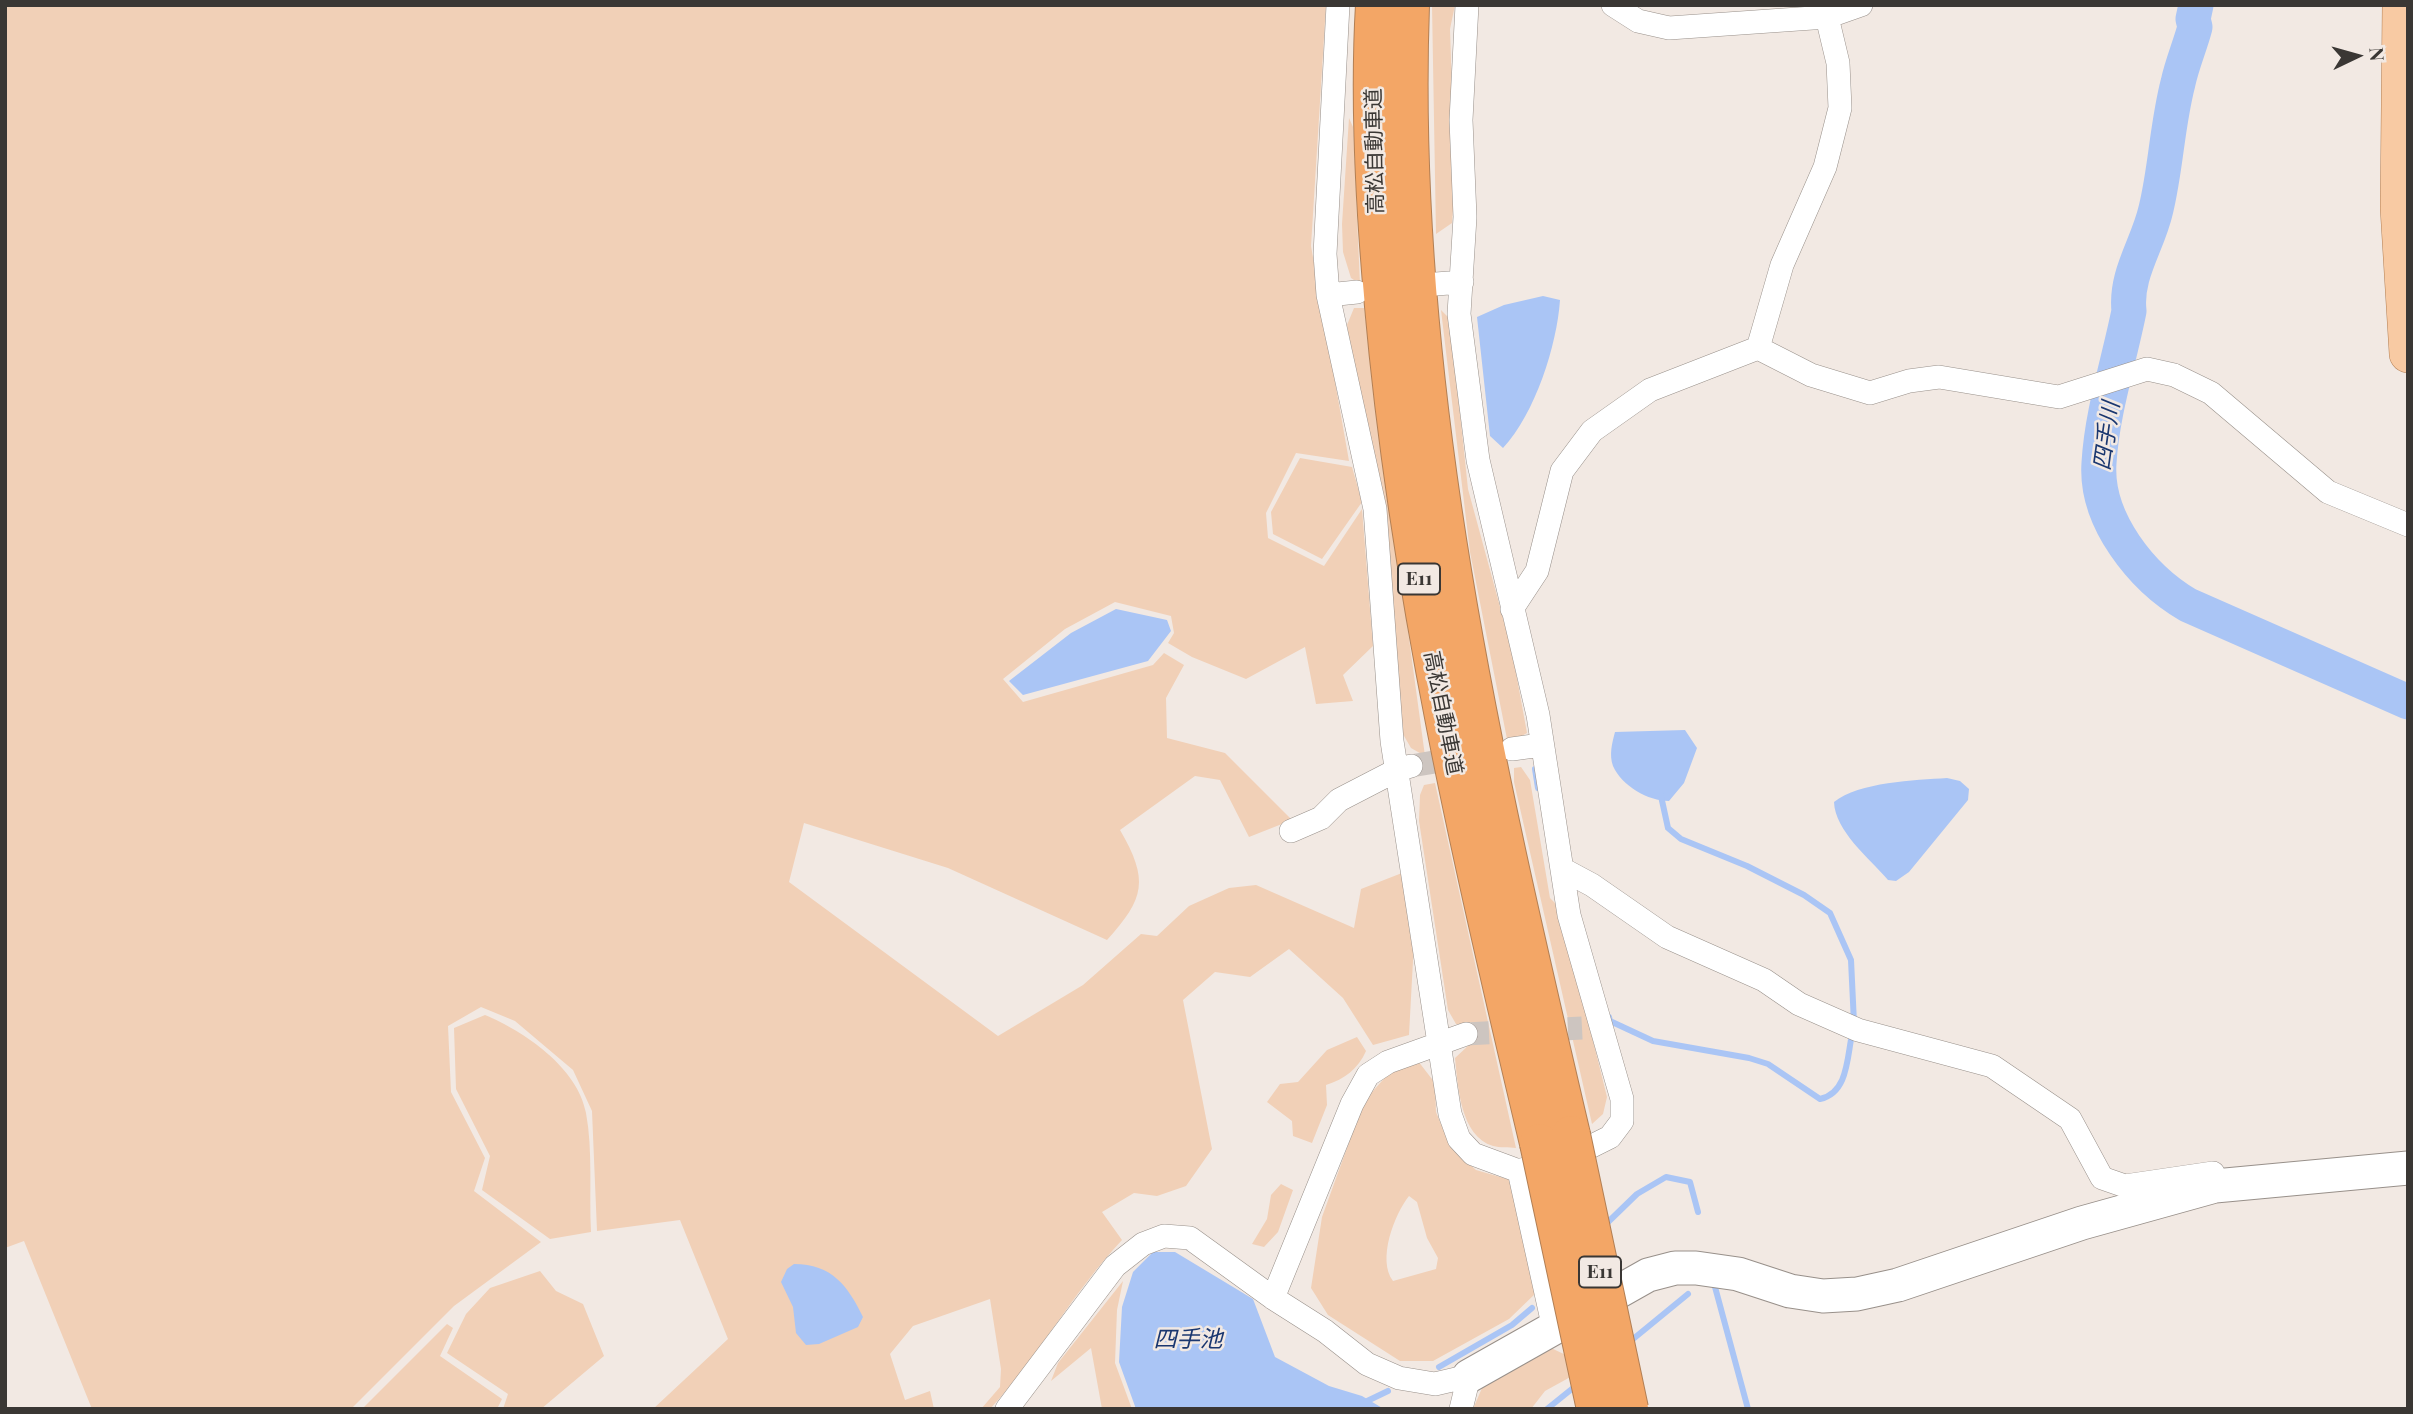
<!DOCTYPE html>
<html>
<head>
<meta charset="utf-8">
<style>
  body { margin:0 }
  #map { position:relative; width:2413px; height:1414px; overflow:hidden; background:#f2e9e3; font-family:"Playfair Display",serif }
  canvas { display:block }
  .frame { position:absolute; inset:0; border:7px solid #3a3734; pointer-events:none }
  .north { position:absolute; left:2322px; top:21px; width:70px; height:70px; -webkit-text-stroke:5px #f2e9e3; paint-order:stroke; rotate:85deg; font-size:19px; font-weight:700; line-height:28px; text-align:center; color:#3a3734 }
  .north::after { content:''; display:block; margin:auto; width:24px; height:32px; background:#3a3734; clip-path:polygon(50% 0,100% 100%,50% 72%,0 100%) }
</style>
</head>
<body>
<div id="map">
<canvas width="2413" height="1414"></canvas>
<div class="frame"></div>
<div class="north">N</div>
</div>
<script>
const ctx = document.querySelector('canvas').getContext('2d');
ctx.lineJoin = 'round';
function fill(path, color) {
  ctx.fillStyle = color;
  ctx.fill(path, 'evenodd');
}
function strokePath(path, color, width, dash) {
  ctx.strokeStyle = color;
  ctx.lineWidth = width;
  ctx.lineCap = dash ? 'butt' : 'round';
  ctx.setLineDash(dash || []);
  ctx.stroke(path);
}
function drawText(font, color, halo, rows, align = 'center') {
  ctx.font = font + ' "Playfair Display","Noto Sans JP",serif';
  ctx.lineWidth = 5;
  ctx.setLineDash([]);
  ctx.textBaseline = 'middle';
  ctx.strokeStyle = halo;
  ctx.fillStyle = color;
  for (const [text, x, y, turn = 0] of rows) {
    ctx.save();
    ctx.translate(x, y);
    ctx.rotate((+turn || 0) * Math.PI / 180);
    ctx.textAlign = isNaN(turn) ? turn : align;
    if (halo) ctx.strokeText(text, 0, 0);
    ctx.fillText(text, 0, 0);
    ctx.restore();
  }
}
fill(new Path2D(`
  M 5,5 L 1326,5 L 1311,246 L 1349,461 L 1296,453 L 1266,513 L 1268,538 L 1324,566 L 1362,509 L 1373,646 L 1343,675 L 1353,701 L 1316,704 L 1305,647 L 1246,679 L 1192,657 L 1168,643 L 1174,633 L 1171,616 L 1115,602 L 1065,629 L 1003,679 L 1023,702 L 1153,665 L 1164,653 L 1184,665 L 1166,698 L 1167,738 L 1225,753 L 1292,820 L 1249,837 L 1220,780 L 1195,776 L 1120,830 C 1149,880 1145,898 1107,940 L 948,868 L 804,823 L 789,882 L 998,1036 L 1083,985 L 1141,934 L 1157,936 L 1189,906 L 1229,888 L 1256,885 L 1354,928 L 1361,889 L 1402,873 L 1414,942 L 1409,1035 L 1373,1045 L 1343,998 L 1289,949 L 1250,977 L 1215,972 L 1183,1000 L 1212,1149 L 1186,1186 L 1157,1196 L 1134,1193 L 1102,1212 L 1122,1240 C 1073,1292 1039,1356 990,1409 L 981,1409 L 1000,1387 L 1001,1369 L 990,1299 L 913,1326 L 890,1354 L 905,1400 L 930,1391 L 934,1409 L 653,1409 L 728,1339 L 680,1220 L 597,1231 L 592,1111 L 573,1070 L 515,1021 L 481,1007 L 448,1026 L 451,1092 L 485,1158 L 474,1191 L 541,1242 L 454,1306 L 351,1409 L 92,1409 L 24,1241 L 5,1248 Z
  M 1432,5 L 1455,5 L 1450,29 L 1455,184 L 1452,223 L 1436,234 Z
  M 1349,118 L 1353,127 L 1360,284 L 1351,278 L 1343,252 L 1342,224 Z
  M 1354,308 L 1364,308 L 1425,756 L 1411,748 L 1400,729 L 1347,325 Z
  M 1441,310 L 1450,319 L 1468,489 L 1512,651 L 1527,733 L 1515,740 L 1507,739 L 1470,552 Z
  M 1300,458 L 1352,467 L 1362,502 L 1322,559 L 1273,534 L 1271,512 Z
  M 1521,767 L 1530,780 L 1550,898 L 1560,908 L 1607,1097 L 1603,1114 L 1592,1124 L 1514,782 L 1514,768 Z
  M 1435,783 L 1516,1148 C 1509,1147 1500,1148 1493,1146 C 1460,1136 1458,1086 1455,1058 L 1470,1044 L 1467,1025 L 1456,1024 L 1448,1010 L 1419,821 L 1420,795 L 1424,785 Z
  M 485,1015 C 524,1031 578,1068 586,1113 C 593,1150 589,1193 591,1232 L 550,1239 L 482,1190 L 490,1156 L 456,1089 L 454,1028 Z
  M 1357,1037 L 1366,1051 C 1358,1069 1345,1079 1326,1085 L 1327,1105 L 1312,1143 L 1293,1136 L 1292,1121 L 1267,1102 L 1280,1084 L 1298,1082 L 1327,1050 Z
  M 1418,1061 L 1435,1083 L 1436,1112 L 1451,1148 L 1476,1170 L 1514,1181 L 1537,1292 L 1509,1319 L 1433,1361 L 1400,1361 L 1328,1315 L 1311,1288 L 1322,1217 L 1364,1101 L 1390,1072 ZM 1409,1196 L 1417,1202 L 1427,1238 L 1438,1258 L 1436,1269 L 1393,1281 C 1377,1260 1394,1215 1409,1196 Z
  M 1281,1184 L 1293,1190 L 1278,1232 L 1264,1247 L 1252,1244 L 1267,1219 L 1271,1195 Z
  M 540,1271 L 556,1291 L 583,1304 L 604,1356 L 541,1409 L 503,1409 L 508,1394 L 447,1353 L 466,1314 L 490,1288 Z
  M 1123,1281 L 1117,1310 L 1115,1363 L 1132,1409 L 1102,1409 L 1091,1348 L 1051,1381 L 1058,1363 Z
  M 447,1324 L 453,1328 L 440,1356 L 502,1399 L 497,1409 L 362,1409 Z
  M 1551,1348 L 1568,1356 L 1574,1375 L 1545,1391 L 1531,1409 L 1473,1409 L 1485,1381 Z`), '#f1d0b7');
fill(new Path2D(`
  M 1543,296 L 1560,300 C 1557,345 1535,414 1503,448 L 1490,436 L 1477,317 L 1504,305 Z
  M 1116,609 L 1167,620 L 1171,631 L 1148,661 L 1023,695 L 1009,681 L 1071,633 Z
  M 1685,730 L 1697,748 L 1684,783 L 1669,801 C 1648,801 1622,786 1613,766 C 1609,755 1612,743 1615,732 Z
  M 1947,778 L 1960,781 L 1969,789 L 1968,800 L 1909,872 L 1896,881 L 1888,880 C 1869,858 1835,831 1834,802 C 1859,782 1915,780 1947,778 Z
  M 1153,1252 L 1175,1252 L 1253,1299 L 1275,1357 L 1329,1386 L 1362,1396 L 1384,1409 L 1136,1409 L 1119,1362 L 1122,1307 L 1133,1272 Z
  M 794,1264 C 832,1264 848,1286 863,1317 L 858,1327 L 819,1344 L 806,1345 L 796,1333 L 793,1307 L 781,1282 L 787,1269 Z`), '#aac5f5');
strokePath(new Path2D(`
  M 1535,769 L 1538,788
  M 1661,796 L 1668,828 L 1681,839 L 1747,866 L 1804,895 L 1830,913 L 1851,960 L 1854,1023
  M 1609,1017 L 1610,1021 L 1653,1041 L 1749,1058 L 1768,1064 L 1820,1099 C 1848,1093 1847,1058 1852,1034
  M 1604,1226 L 1637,1194 L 1666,1177 L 1690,1182 L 1698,1212
  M 1715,1287 L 1748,1409
  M 1627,1344 L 1688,1294
  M 1439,1367 L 1512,1325 L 1532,1308
  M 1363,1403 L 1388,1391
  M 1547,1409 L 1578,1384`), '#aac5f5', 6);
strokePath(new Path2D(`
  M 2196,5 L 2193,19 L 2195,27 C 2190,46 2182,64 2178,83 C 2167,125 2166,168 2156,209 C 2148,245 2125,274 2129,311 C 2119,361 2102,412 2099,463 C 2095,520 2142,578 2188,605 L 2408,702`), '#aac5f5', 35);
strokePath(new Path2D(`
  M 1411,766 L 1464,757
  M 1466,1034 L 1582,1028`), '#cdc5c0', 23, [23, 11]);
const street = new Path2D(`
  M 1338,5 L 1325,254 L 1328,295 L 1375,509 L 1392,741 L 1450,1114 L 1459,1139 L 1473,1154 L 1519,1171 L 1590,1147 L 1610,1137 L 1622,1121 L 1622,1099 L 1569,915 L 1538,715 L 1478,460 L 1459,314 L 1465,217 L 1461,120 L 1467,5
  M 1613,5 L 1638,21 L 1669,28 L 1827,17 L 1861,5
  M 1436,284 L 1462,282
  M 1328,295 L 1357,292
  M 1758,348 L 1782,265 L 1825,167 L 1840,108 L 1838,63 L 1827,17
  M 1512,609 L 1537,571 L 1562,471 L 1592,431 L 1650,390 L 1758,348 L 1811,375 L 1870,393 L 1909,381 L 1939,377 L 2059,397 L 2147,369 L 2174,375 L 2211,393 L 2328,492 L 2408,525
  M 1512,749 L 1541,745
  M 1291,831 L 1321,818 L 1339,800 L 1397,770 L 1411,766
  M 1564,870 L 1592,885 L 1667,937 L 1764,980 L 1799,1004 L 1858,1030 L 1992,1066 L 2070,1119 L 2102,1178 L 2125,1186 L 2213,1173
  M 1519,1171 L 1554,1329
  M 1273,1298 L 1352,1104 L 1368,1075 L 1388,1062 L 1466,1034
  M 1007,1409 L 1115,1266 L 1143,1244 L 1164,1236 L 1190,1238 L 1273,1298 L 1325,1331 L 1367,1364 L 1399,1378 L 1435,1384 L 1469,1376 L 1461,1409`);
const secondary = new Path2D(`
  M 1469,1376 L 1648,1275 L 1675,1268 L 1696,1268 L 1738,1274 L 1790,1291 L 1823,1296 L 1857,1294 L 1898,1285 L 2082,1223 L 2215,1186 L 2408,1168`);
const primary = new Path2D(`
  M 2401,5 L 2399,208 L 2408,354`);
const highway = new Path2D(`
  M 1375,5 C 1369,105 1375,207 1384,306 C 1409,590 1473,867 1539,1143
  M 1410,5 C 1396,389 1484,764 1571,1135`);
strokePath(street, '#98908a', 24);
strokePath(secondary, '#98908a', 35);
strokePath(primary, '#b27f54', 38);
strokePath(highway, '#b27f54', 40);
strokePath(street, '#fff', 23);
strokePath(secondary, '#fff', 33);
strokePath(primary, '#f8caa3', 37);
strokePath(highway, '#f3a666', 38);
const highwayBridge = new Path2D(`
  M 1571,1135 L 1629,1409
  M 1539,1143 L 1596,1409`);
strokePath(highwayBridge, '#b27f54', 40, []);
strokePath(highwayBridge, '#f3a666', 38);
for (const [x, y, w] of [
  [1419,579,42],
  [1600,1272,42]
]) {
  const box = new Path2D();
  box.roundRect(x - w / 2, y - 15.5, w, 31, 5);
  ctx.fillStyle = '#f2e9e3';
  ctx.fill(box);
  strokePath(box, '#3a3734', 2);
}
drawText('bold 19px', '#3a3734', null, [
  ["E11",1419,579],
  ["E11",1600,1272]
]);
drawText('21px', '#3a3734', '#f2e9e3', [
  ["高松自動車道",1375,151,-91],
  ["高松自動車道",1443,713,79]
]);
drawText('italic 23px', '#1a3770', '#f2e9e3', [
  ["四手川",2107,436,-82],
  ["四手池",1188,1340]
]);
</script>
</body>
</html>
